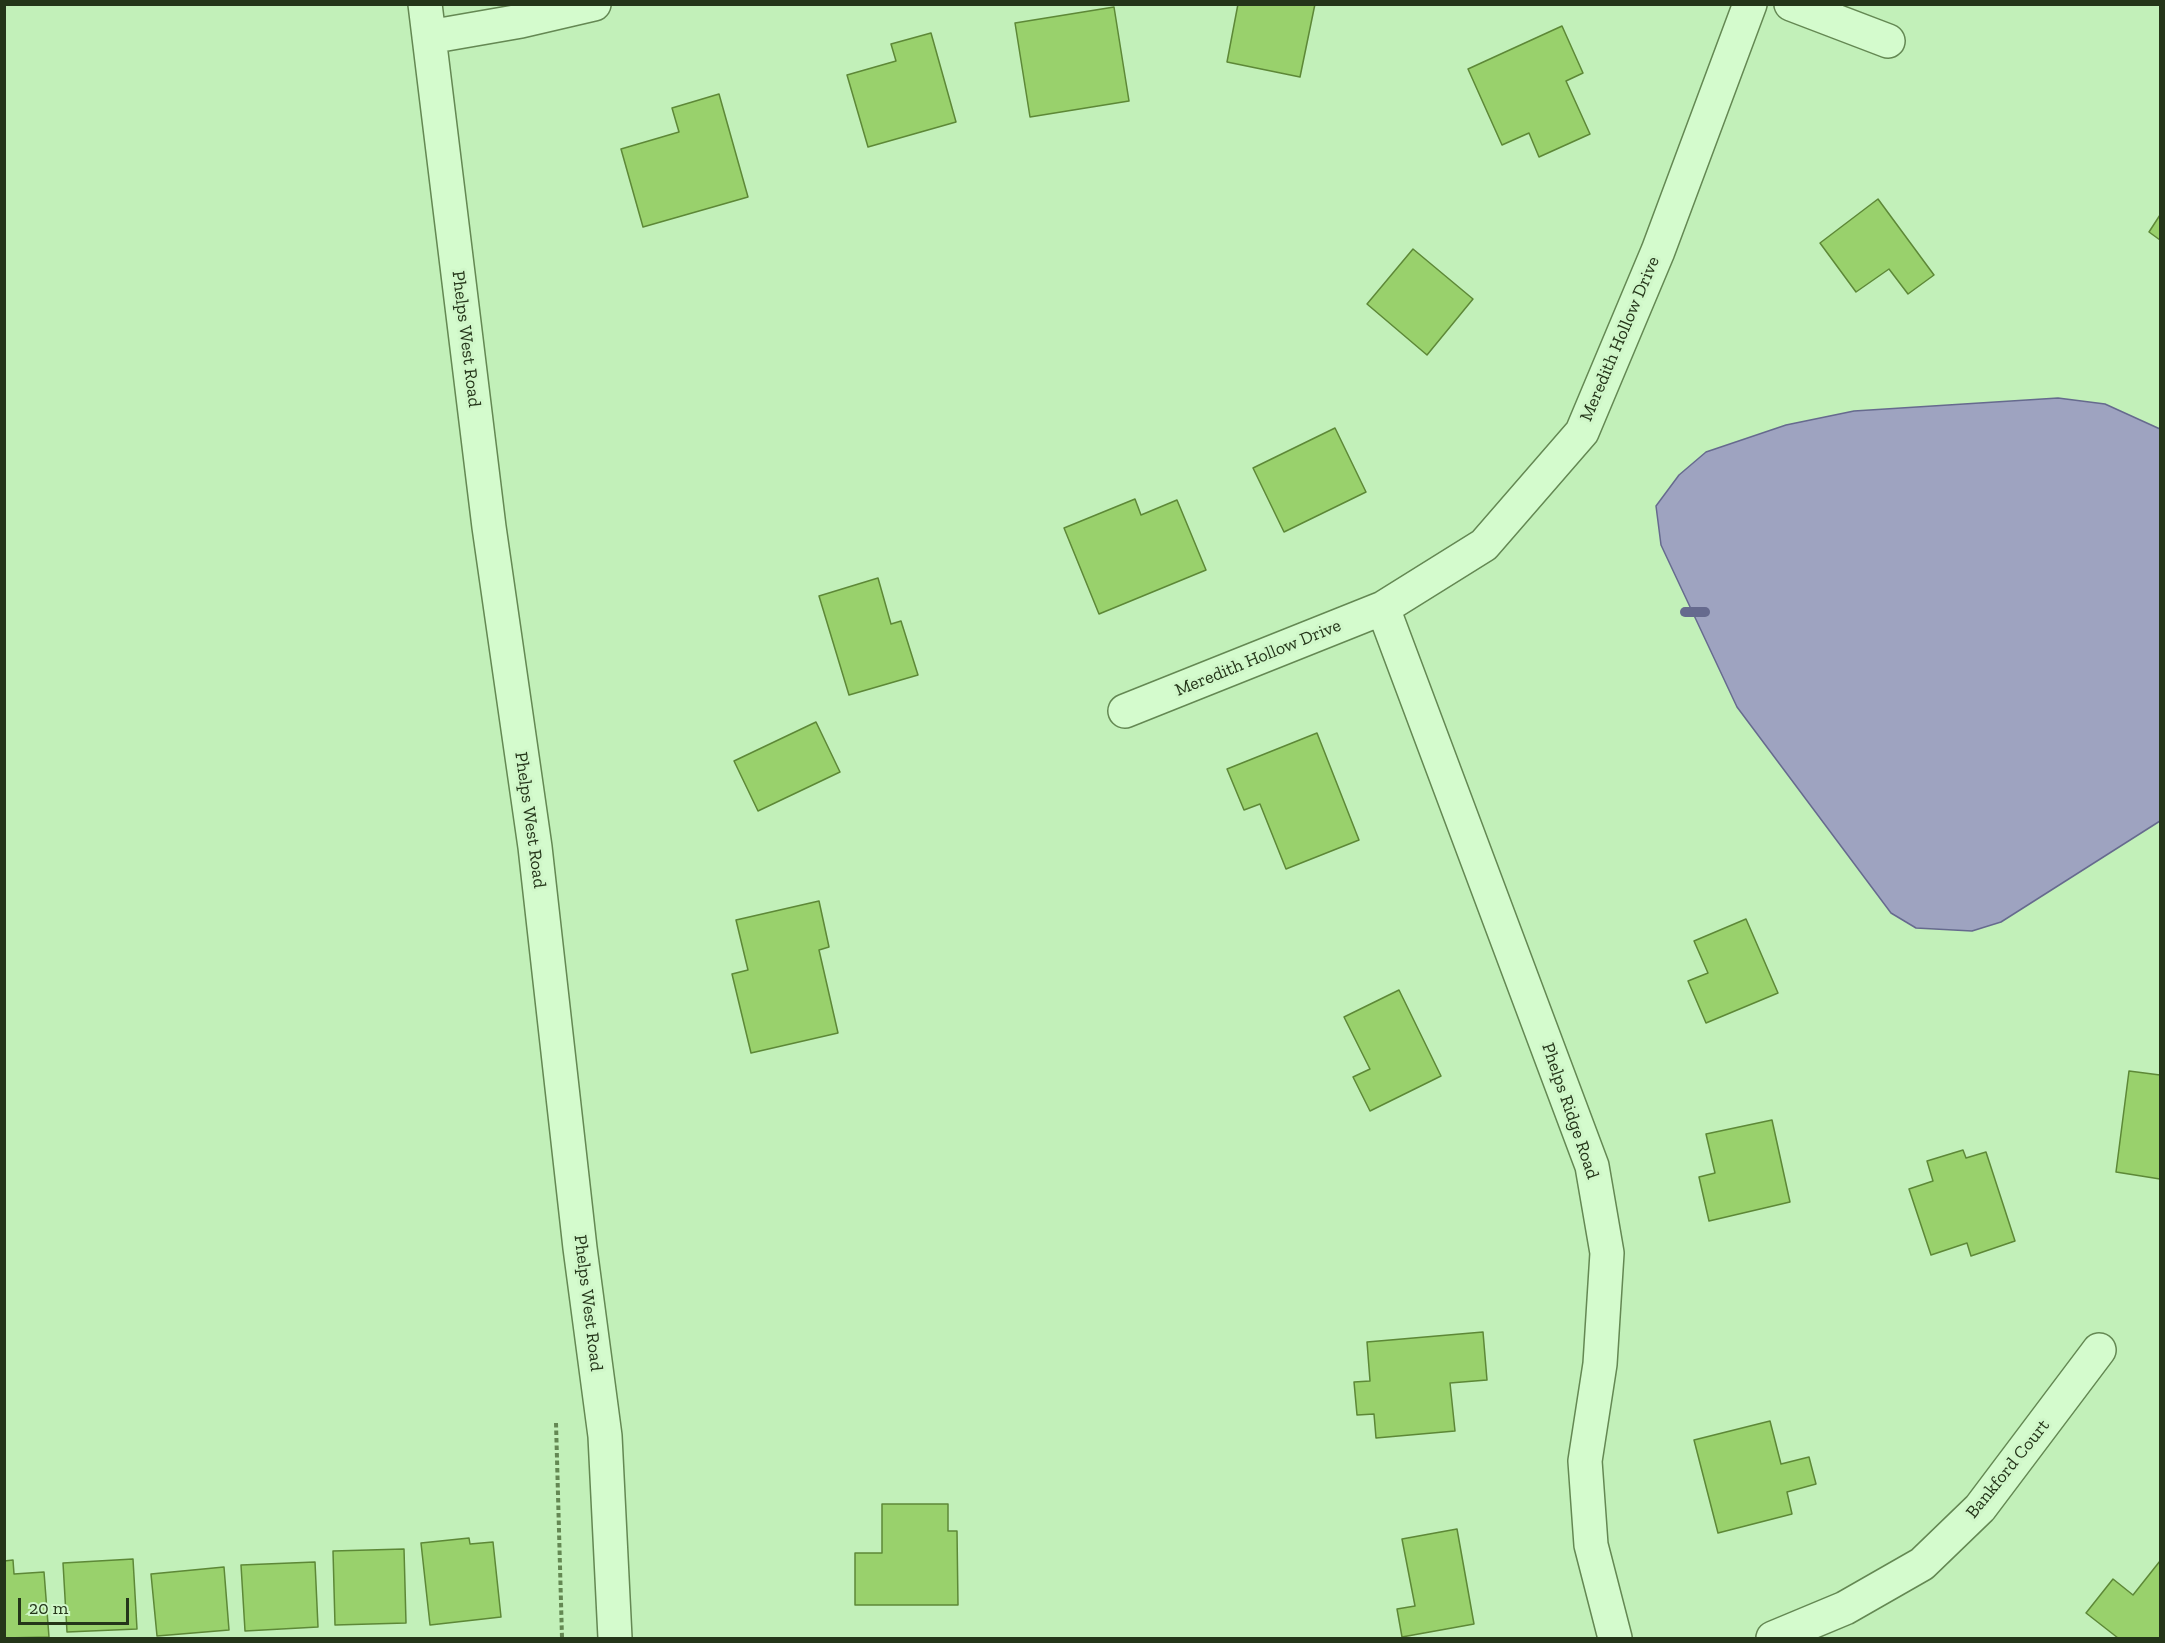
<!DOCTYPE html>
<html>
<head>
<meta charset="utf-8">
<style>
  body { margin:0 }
  #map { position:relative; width:2165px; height:1643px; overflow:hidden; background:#c2f0b9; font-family:"Zilla Slab",serif }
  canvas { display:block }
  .frame { position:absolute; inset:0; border:6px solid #243519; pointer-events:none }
  .scale { position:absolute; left:18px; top:1598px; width:111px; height:27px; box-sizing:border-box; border:3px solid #243519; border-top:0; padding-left:8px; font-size:18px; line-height:21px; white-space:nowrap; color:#243519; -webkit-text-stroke:4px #d0f7c9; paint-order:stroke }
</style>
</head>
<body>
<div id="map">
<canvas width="2165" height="1643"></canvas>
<div class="frame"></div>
<div class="scale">20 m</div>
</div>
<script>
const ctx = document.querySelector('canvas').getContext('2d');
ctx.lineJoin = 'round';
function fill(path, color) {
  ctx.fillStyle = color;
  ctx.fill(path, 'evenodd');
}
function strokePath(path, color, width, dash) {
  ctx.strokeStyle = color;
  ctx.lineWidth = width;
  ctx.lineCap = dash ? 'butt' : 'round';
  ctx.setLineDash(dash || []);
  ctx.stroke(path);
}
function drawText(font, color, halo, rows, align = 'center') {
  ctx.font = font + ' "Zilla Slab",serif';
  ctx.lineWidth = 6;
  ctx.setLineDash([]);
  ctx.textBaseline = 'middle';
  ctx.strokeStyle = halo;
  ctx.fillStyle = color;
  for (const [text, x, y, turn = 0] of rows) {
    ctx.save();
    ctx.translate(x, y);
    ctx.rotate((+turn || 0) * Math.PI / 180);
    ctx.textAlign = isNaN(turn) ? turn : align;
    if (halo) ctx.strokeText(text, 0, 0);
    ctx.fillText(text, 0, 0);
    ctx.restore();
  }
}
const water = new Path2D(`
  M 2058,398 L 2105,404 L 2160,429 L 2160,821 L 2001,922 L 1972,931 L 1916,928 L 1891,913 L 1737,707 L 1661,545 L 1656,506 L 1679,475 L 1706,452 L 1786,425 L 1854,411 Z`);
fill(water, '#9ea3c0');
strokePath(water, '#666a8e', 1.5);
strokePath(new Path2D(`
  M 1685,612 L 1705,612`), '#666a8e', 10);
const building = new Path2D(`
  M 1238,4 L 1315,4 L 1300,77 L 1227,62 Z
  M 1114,7 L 1129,101 L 1030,117 L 1015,23 Z
  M 1562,26 L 1583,73 L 1566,81 L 1590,134 L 1539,157 L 1529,133 L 1502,145 L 1468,69 Z
  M 931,33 L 956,122 L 868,147 L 847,75 L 896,61 L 891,44 Z
  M 719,94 L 748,197 L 643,227 L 621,149 L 679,132 L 672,108 Z
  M 1878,199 L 1934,275 L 1908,294 L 1889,269 L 1856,292 L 1820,243 Z
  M 2160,215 L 2160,240 L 2149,232 Z
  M 1413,249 L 1473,299 L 1427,355 L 1367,304 Z
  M 1335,428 L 1366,492 L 1284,532 L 1253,468 Z
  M 1135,499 L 1141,515 L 1177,500 L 1206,570 L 1099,614 L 1064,528 Z
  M 878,578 L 891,624 L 901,621 L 918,675 L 849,695 L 819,596 Z
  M 816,722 L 840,772 L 758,811 L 734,761 Z
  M 1317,733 L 1359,840 L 1286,869 L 1260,804 L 1244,810 L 1227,769 Z
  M 819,901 L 829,947 L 819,950 L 838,1033 L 751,1053 L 732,974 L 748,970 L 736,920 Z
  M 1746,919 L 1778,993 L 1706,1023 L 1688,981 L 1708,973 L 1694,941 Z
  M 1399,990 L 1441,1076 L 1370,1111 L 1353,1077 L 1370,1069 L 1344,1017 Z
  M 2129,1071 L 2160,1075 L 2160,1179 L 2116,1172 Z
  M 1772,1120 L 1790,1202 L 1709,1221 L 1699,1177 L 1715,1173 L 1706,1134 Z
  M 1963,1150 L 1966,1158 L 1986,1152 L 2015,1241 L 1971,1256 L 1967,1243 L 1931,1255 L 1909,1189 L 1933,1181 L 1927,1161 Z
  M 1483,1332 L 1487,1380 L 1450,1383 L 1455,1431 L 1376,1438 L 1374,1414 L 1357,1415 L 1354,1382 L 1370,1381 L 1367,1342 Z
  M 1770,1421 L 1781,1464 L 1809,1457 L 1816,1484 L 1787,1492 L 1792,1514 L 1718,1533 L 1694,1440 Z
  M 882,1504 L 948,1504 L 948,1531 L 957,1531 L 958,1605 L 855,1605 L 855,1553 L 882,1553 Z
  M 1457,1529 L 1474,1624 L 1402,1637 L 1397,1609 L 1415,1606 L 1402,1539 Z
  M 469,1538 L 470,1544 L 493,1542 L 501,1617 L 430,1625 L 421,1543 Z
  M 404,1549 L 406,1623 L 335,1625 L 333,1551 Z
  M 133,1559 L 137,1629 L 67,1632 L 63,1563 Z
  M 13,1560 L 14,1574 L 44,1572 L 49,1637 L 4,1638 L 4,1561 Z
  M 2160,1561 L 2160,1638 L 2118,1638 L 2086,1613 L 2113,1579 L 2133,1595 Z
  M 315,1562 L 318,1627 L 245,1631 L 241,1565 Z
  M 224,1567 L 229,1630 L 157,1636 L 151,1574 Z`);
fill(building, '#99d16c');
strokePath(building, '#5d8837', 1.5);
const street = new Path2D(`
  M 425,4 L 489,527 L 535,847 L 580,1248 L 605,1436 L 615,1638
  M 1791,4 L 1888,41
  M 429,37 L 521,21 L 594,4
  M 1383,608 L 1592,1166 L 1607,1253 L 1600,1364 L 1585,1461 L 1591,1545 L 1615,1638
  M 1125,711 L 1383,608 L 1484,545 L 1582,432 L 1658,251 L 1750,4
  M 1773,1638 L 1845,1608 L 1922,1564 L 1980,1508 L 2099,1350`);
strokePath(street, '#648853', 36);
strokePath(new Path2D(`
  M 556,1423 L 562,1638`), '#648853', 4, [4.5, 3]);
strokePath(street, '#d4fbcd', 33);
drawText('18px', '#243519', '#d0f7c9', [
  ["Phelps West Road",466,339,83],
  ["Meredith Hollow Drive",1620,339,-67],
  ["Meredith Hollow Drive",1258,658,-22],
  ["Phelps West Road",530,820,82],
  ["Phelps Ridge Road",1570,1111,71],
  ["Phelps West Road",588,1303,83],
  ["Bankford Court",2008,1469,-51]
]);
</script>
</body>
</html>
